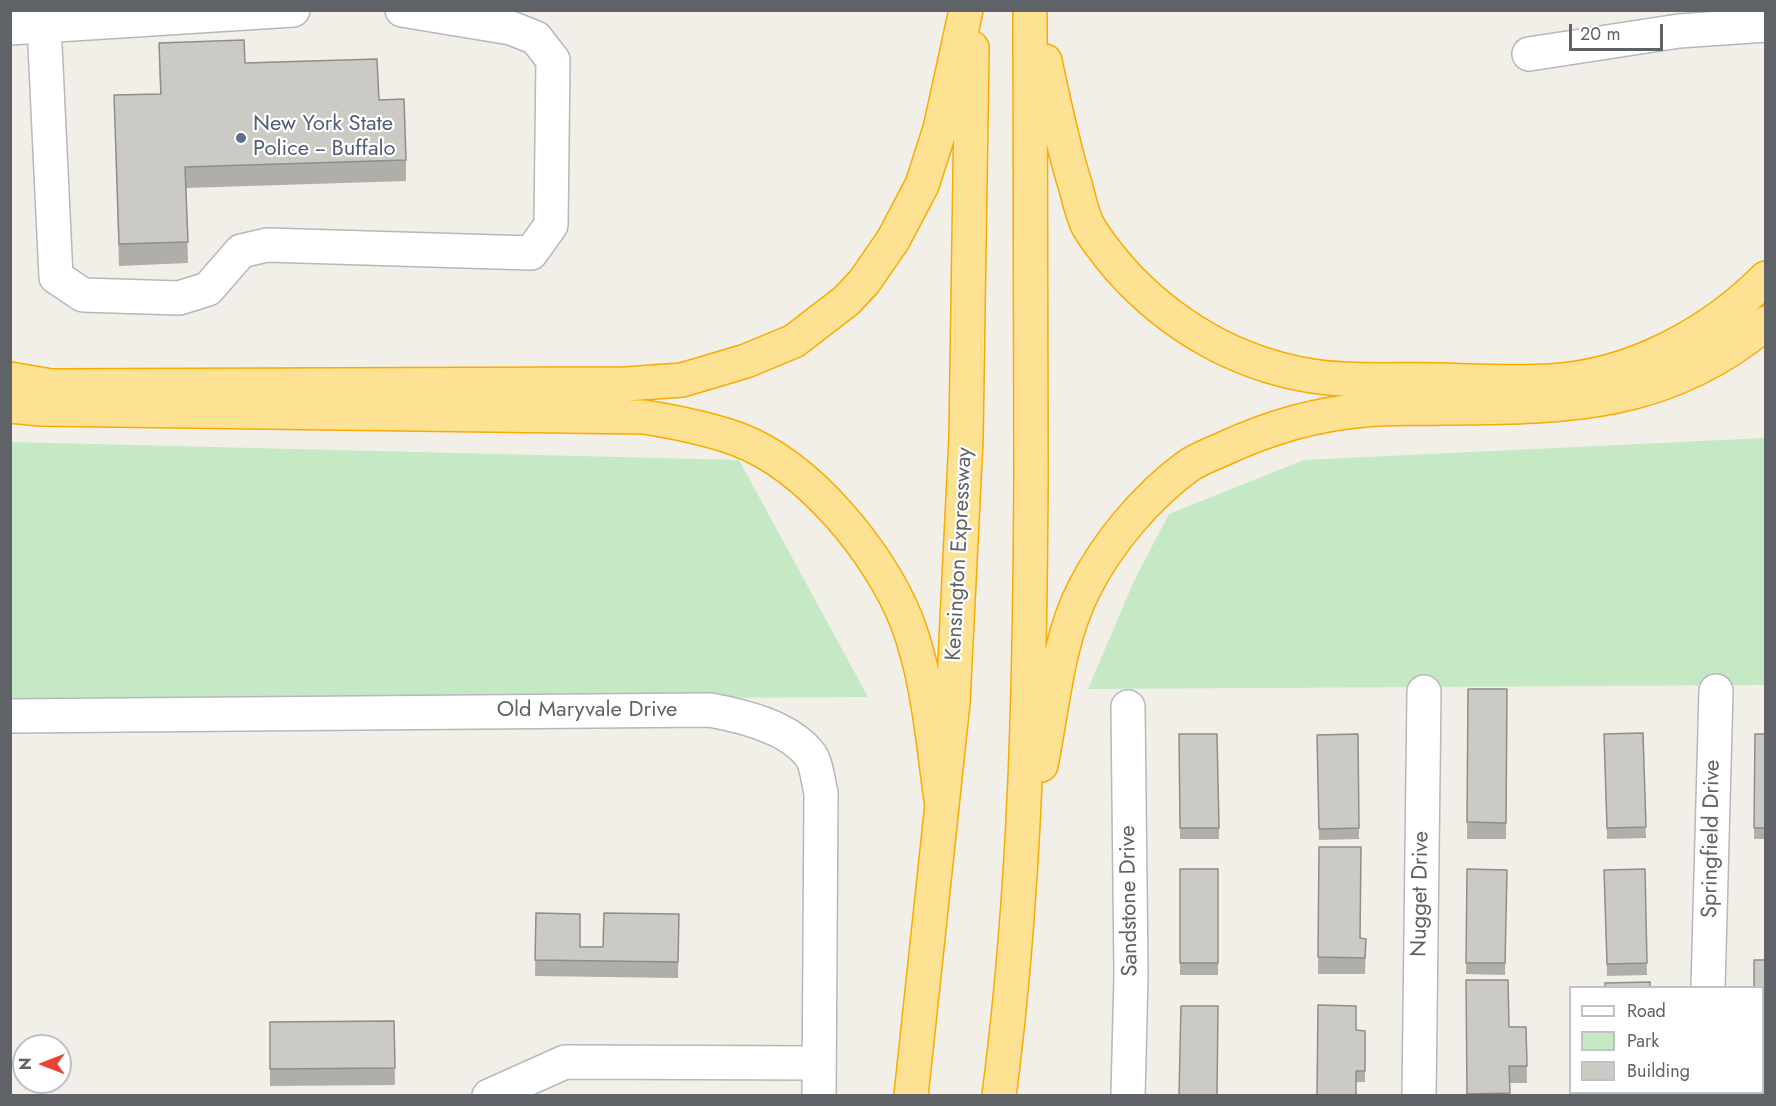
<!DOCTYPE html>
<html>
<head>
<meta charset="utf-8">
<style>
  body { margin:0 }
  #map { position:relative; width:1776px; height:1106px; overflow:hidden; background:#f1efe8; font-family:Jost,sans-serif }
  canvas { display:block }
  .frame { position:absolute; inset:0; border:12px solid #5f6368; pointer-events:none }
  .legend { position:absolute; left:1569px; top:986px; width:195px; height:108px; box-sizing:border-box; background:#fff; border:2px solid #bfc1c3; margin:0; padding:8px 10px; list-style:none; font-size:18px; color:#5f6368 }
  .legend li { display:flex; align-items:center; gap:12px; height:30px }
  .legend b { width:30px; border:2px solid #bfc1c3 }
  .north { position:absolute; left:12px; top:1034px; width:60px; height:60px; box-sizing:border-box; background:#fff; border:2px solid #bfc1c3; border-radius:50%; rotate:270deg; font-size:16px; font-weight:700; line-height:24px; text-align:center; color:#5f6368 }
  .north::after { content:''; display:block; margin:auto; width:21px; height:27px; background:#ea4335; clip-path:polygon(50% 0,100% 100%,50% 72%,0 100%) }
  .scale { position:absolute; left:1569px; top:24px; width:94px; height:27px; box-sizing:border-box; border:3px solid #5f6368; border-top:0; padding-left:8px; font-size:18px; line-height:21px; white-space:nowrap; color:#5f6368; -webkit-text-stroke:4px #fff; paint-order:stroke }
</style>
</head>
<body>
<div id="map">
<canvas width="1776" height="1106"></canvas>
<div class="frame"></div>
<ul class="legend">
<li><b style="height:8px;background:#fff"></b>Road</li>
<li><b style="height:16px;background:#c5e8c5"></b>Park</li>
<li><b style="height:16px;background:#cccac5"></b>Building</li>
</ul>
<div class="north">N</div>
<div class="scale">20 m</div>
</div>
<script>
const ctx = document.querySelector('canvas').getContext('2d');
ctx.lineJoin = 'round';
function fill(path, color) {
  ctx.fillStyle = color;
  ctx.fill(path, 'evenodd');
}
function strokePath(path, color, width, dash) {
  ctx.strokeStyle = color;
  ctx.lineWidth = width;
  ctx.lineCap = dash ? 'butt' : 'round';
  ctx.setLineDash(dash || []);
  ctx.stroke(path);
}
function drawText(font, color, halo, rows, align = 'center') {
  ctx.font = font + ' Jost,sans-serif';
  ctx.lineWidth = 4.5;
  ctx.setLineDash([]);
  ctx.textBaseline = 'middle';
  ctx.strokeStyle = halo;
  ctx.fillStyle = color;
  for (const [text, x, y, turn = 0] of rows) {
    ctx.save();
    ctx.translate(x, y);
    ctx.rotate((+turn || 0) * Math.PI / 180);
    ctx.textAlign = isNaN(turn) ? turn : align;
    if (halo) ctx.strokeText(text, 0, 0);
    ctx.fillText(text, 0, 0);
    ctx.restore();
  }
}
fill(new Path2D(`
  M 1765,438 L 1765,685 L 1088,689 L 1134,581 L 1169,514 L 1304,460 Z
  M 11,442 L 739,460 L 868,697 L 11,702 Z`), '#c5e8c5');
const minor = new Path2D(`
  M 44,24 L 56,277 L 83,295 L 179,298 L 208,289 L 241,251 L 267,245 L 531,253 L 551,225 L 553,60 L 536,38 L 511,28 L 402,10
  M 10,28 L 293,10
  M 1529,54 L 1679,31 L 1766,25
  M 1128,707 L 1131,974 L 1128,1096
  M 10,716 L 710,710 C 743,716 790,727 811,756 C 817,765 818,782 821,793 L 819,1096
  M 1708,988 L 1716,691
  M 489,1096 L 565,1062 L 819,1063
  M 1419,1096 L 1424,692
  M 1706,1096 L 1706,1092`);
const highway = new Path2D(`
  M 1045,61 C 1054,104 1063,146 1076,188 C 1079,200 1082,213 1087,224 C 1095,239 1109,256 1120,269 C 1171,326 1237,364 1312,376 C 1353,382 1397,379 1439,380 C 1476,381 1514,383 1551,381 C 1632,376 1709,335 1766,278
  M 10,379 L 51,386 L 626,384 L 682,380 L 746,361 L 794,341 L 846,301 L 864,282 L 893,240 L 922,185 L 940,129 L 966,10
  M 10,406 L 41,409 L 644,417 C 675,422 707,428 737,439 C 808,465 880,553 907,622 C 929,680 933,745 942,806
  M 1041,765 C 1053,707 1057,642 1084,589 C 1108,542 1146,497 1188,466 C 1198,459 1212,454 1223,449 C 1268,428 1314,414 1365,410 C 1390,407 1416,409 1441,408 C 1564,407 1666,408 1766,323
  M 911,1096 L 953,702 L 966,438 L 972,48
  M 999,1096 C 1026,890 1030,682 1031,474 C 1031,320 1031,165 1030,10`);
strokePath(minor, '#b5b8bc', 36);
strokePath(highway, '#f9ab00', 36);
strokePath(minor, '#fff', 33);
strokePath(highway, '#fde293', 33);
fill(new Path2D(`
  M 159,43 L 245,63 L 379,100 L 406,160 L 406,181 L 186,188 L 188,263 L 119,266 L 114,95 L 160,94 Z
  M 1468,689 L 1507,689 L 1506,839 L 1467,839 Z
  M 1643,733 L 1646,838 L 1607,839 L 1604,734 Z
  M 1179,734 L 1217,734 L 1219,839 L 1180,839 Z
  M 1358,734 L 1359,839 L 1319,840 L 1317,735 Z
  M 1755,734 L 1766,734 L 1766,839 L 1754,839 Z
  M 1319,847 L 1361,938 L 1366,939 L 1365,974 L 1318,974 Z
  M 1180,869 L 1218,869 L 1218,975 L 1180,975 Z
  M 1467,869 L 1507,870 L 1505,975 L 1466,974 Z
  M 1645,869 L 1647,975 L 1607,976 L 1604,870 Z
  M 536,913 L 580,947 L 603,947 L 679,914 L 678,978 L 535,976 Z
  M 1766,960 L 1766,1068 L 1762,1068 L 1762,987 Z
  M 1466,980 L 1509,1027 L 1526,1027 L 1527,1083 L 1509,1083 L 1510,1095 L 1467,1095 Z
  M 394,1021 L 395,1085 L 270,1086 L 270,1022 Z
  M 1356,1030 L 1365,1031 L 1365,1082 L 1356,1082 Z
  M 1606,1092 L 1651,1092 L 1651,1095 L 1606,1095 Z`), '#afaea9');
const building = new Path2D(`
  M 244,40 L 245,63 L 377,59 L 379,100 L 404,99 L 406,160 L 185,167 L 188,242 L 119,244 L 114,95 L 161,94 L 159,43 Z
  M 1468,689 L 1507,689 L 1506,823 L 1467,822 Z
  M 1643,733 L 1646,827 L 1607,828 L 1604,734 Z
  M 1179,734 L 1217,734 L 1219,828 L 1180,828 Z
  M 1358,734 L 1359,828 L 1319,829 L 1317,735 Z
  M 1755,734 L 1766,734 L 1766,828 L 1754,828 Z
  M 1319,847 L 1361,847 L 1360,938 L 1366,939 L 1365,958 L 1318,957 Z
  M 1180,869 L 1218,869 L 1218,963 L 1180,963 Z
  M 1467,869 L 1507,870 L 1505,963 L 1466,963 Z
  M 1645,869 L 1647,963 L 1607,964 L 1604,870 Z
  M 536,913 L 580,914 L 580,947 L 603,947 L 604,913 L 679,914 L 678,962 L 535,960 Z
  M 1754,960 L 1766,960 L 1766,1056 L 1762,1056 L 1762,987 L 1754,987 Z
  M 1466,980 L 1508,980 L 1509,1027 L 1526,1027 L 1527,1066 L 1509,1066 L 1510,1093 L 1467,1094 Z
  M 1650,982 L 1650,987 L 1605,987 L 1605,983 Z
  M 1318,1005 L 1356,1006 L 1356,1030 L 1365,1031 L 1365,1071 L 1356,1071 L 1356,1095 L 1317,1095 Z
  M 1181,1006 L 1218,1006 L 1217,1095 L 1179,1095 Z
  M 394,1021 L 395,1068 L 270,1069 L 270,1022 Z
  M 1607,1092 L 1650,1092 L 1607,1093 Z`);
fill(building, '#cccac5');
strokePath(building, '#8f8d8a', 1.5);
for (const [x, y, r, color] of [
  [241,138,6,"#5c6f8a"]
]) {
  const dot = new Path2D();
  dot.arc(x, y, r, 0, 2 * Math.PI);
  ctx.fillStyle = color;
  ctx.fill(dot);
  strokePath(dot, '#fff', 2);
}
drawText('22px', '#4e5e75', '#fff', [
  ["New York State",253,125],
  ["Police -- Buffalo",253,150]
], 'left');
drawText('22px', '#5f6368', '#fff', [
  ["Kensington Expressway",960,554,-87],
  ["Old Maryvale Drive",587,711],
  ["Springfield Drive",1712,839,-89],
  ["Nugget Drive",1421,894,-89],
  ["Sandstone Drive",1130,901,-91]
]);
</script>
</body>
</html>
